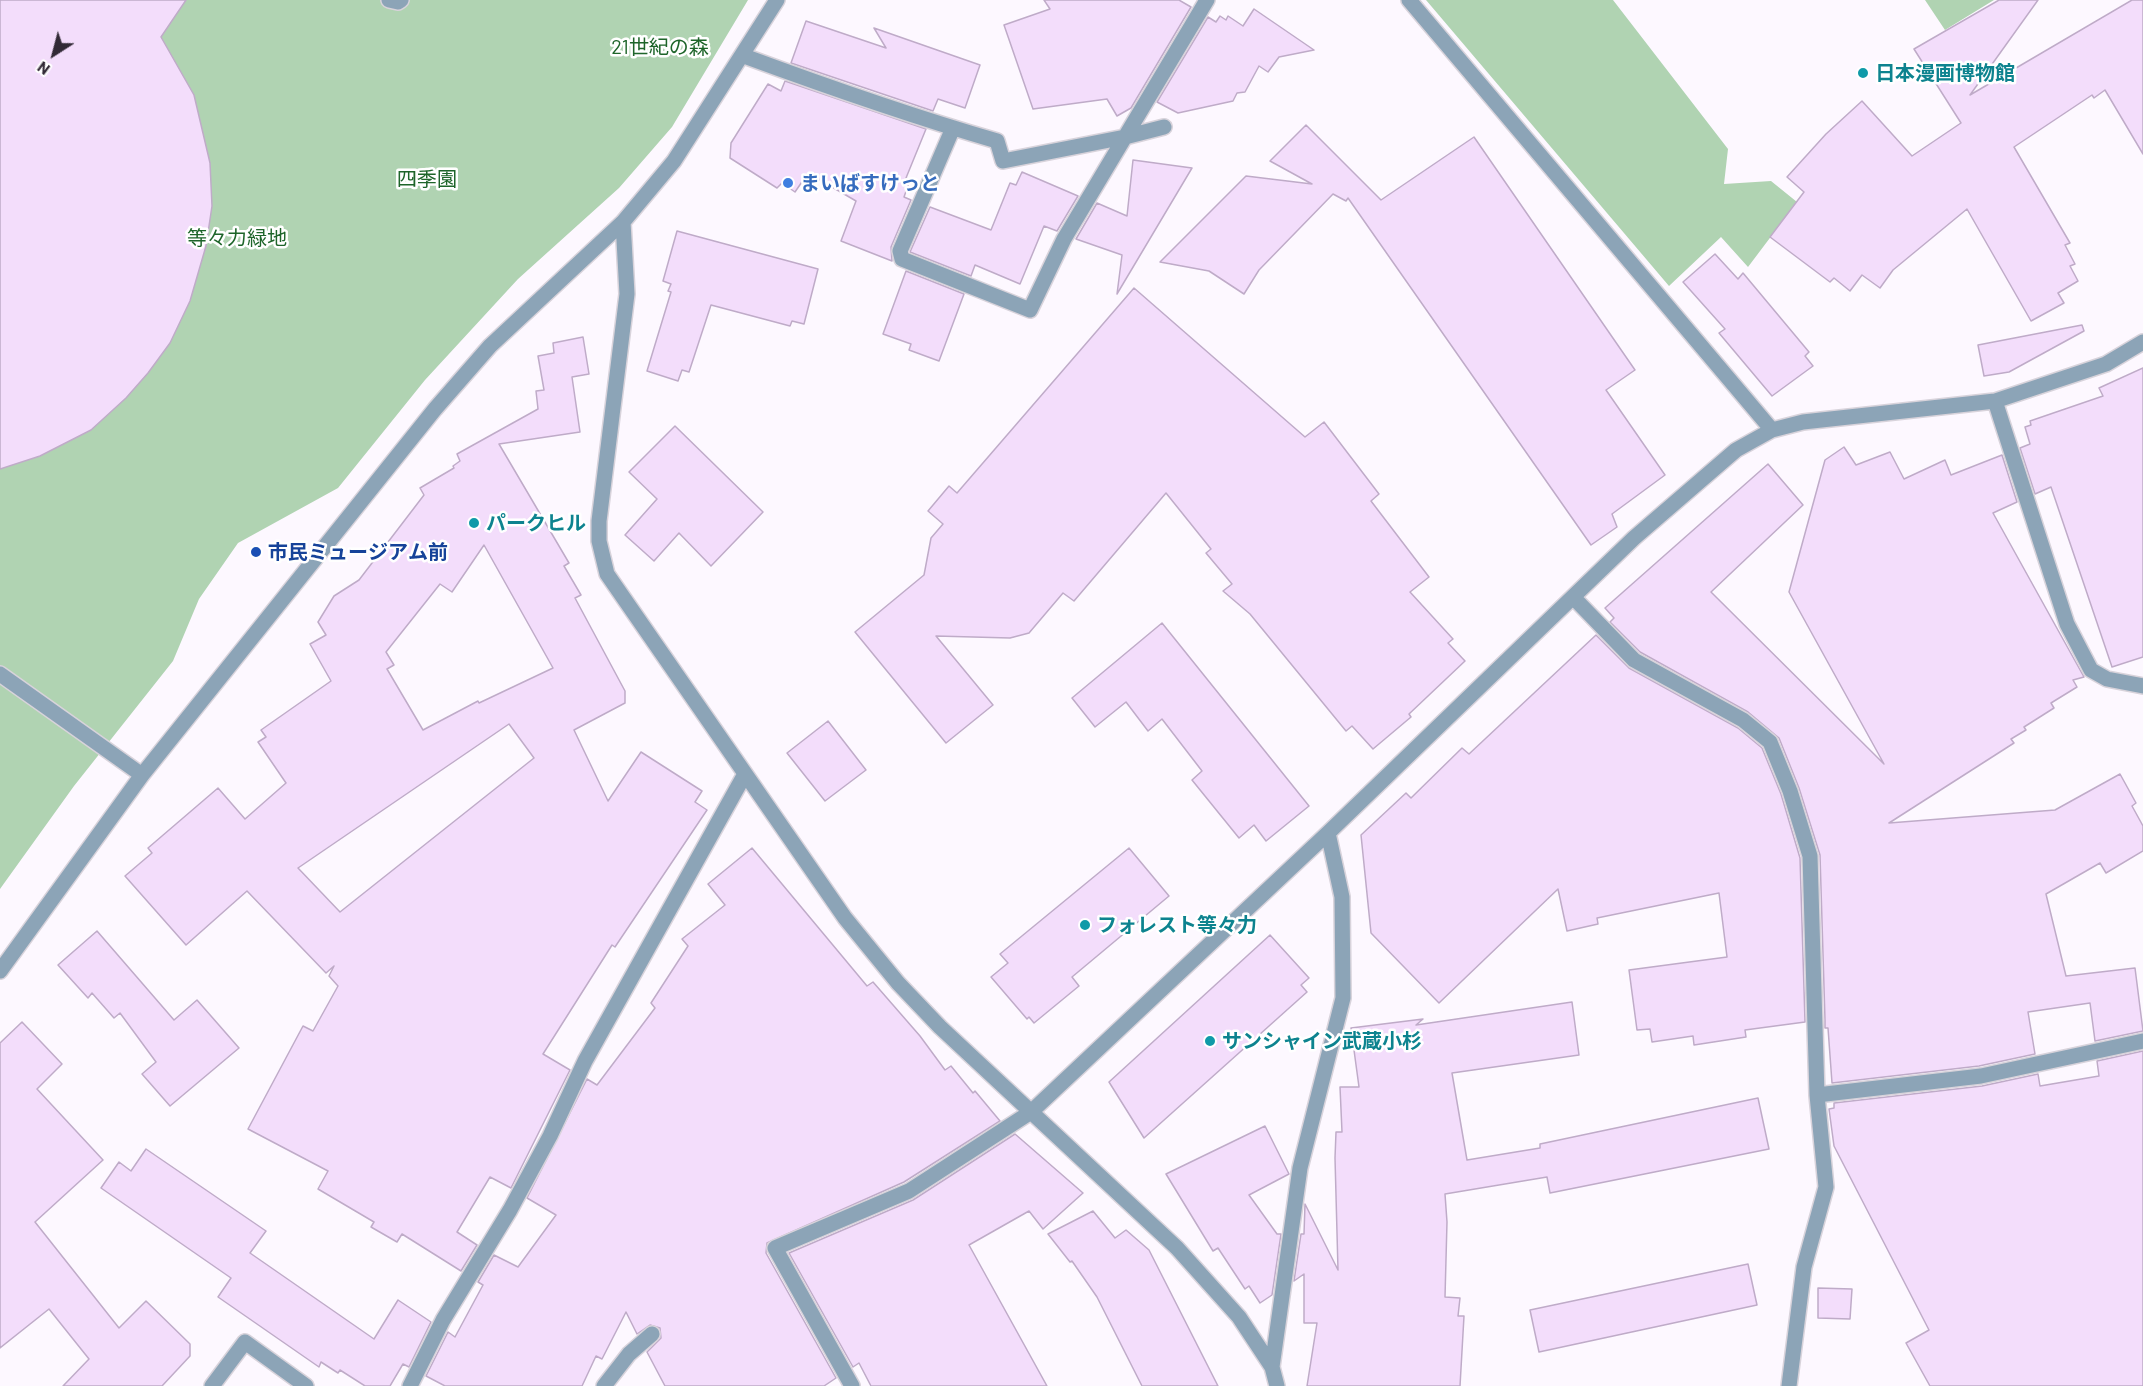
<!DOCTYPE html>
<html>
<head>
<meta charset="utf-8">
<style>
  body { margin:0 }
  #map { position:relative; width:2143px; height:1386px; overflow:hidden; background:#fdf8ff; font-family:Barlow,sans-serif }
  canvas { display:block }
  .north { position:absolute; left:24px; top:24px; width:60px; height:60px; -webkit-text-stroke:4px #fff; paint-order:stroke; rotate:216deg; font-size:16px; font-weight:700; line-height:24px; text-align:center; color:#322a36 }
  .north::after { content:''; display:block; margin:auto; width:21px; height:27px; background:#322a36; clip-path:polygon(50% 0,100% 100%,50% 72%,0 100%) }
</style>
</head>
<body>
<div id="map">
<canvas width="2143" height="1386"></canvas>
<div class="north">N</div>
</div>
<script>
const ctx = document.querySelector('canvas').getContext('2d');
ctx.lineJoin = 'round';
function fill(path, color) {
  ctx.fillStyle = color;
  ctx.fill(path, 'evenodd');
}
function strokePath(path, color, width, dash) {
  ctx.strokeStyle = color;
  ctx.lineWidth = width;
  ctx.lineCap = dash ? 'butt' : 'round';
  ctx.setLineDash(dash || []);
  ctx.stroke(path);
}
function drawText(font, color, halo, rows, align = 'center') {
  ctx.font = font + ' Barlow,"Noto Sans JP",sans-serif';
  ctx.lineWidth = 5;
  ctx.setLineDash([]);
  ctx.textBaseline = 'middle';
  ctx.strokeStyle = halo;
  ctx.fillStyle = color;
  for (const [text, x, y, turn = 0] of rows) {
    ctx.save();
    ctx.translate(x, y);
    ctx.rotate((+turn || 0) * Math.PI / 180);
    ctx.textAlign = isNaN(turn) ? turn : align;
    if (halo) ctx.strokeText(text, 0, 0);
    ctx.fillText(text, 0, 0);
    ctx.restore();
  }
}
fill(new Path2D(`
  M 0,0 L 748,0 L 672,127 L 619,188 L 518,279 L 425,380 L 338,488 L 238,543 L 199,599 L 173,661 L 74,786 L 0,889 Z
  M 1426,0 L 1613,0 L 1728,149 L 1724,184 L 1771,181 L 1797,202 L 1748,267 L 1721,237 L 1669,286 Z
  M 1925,0 L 1994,0 L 1945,30 Z`), '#b0d3b2');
const building = new Path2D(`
  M 0,0 L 186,0 L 161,37 L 194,95 L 210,163 L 212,206 L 206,246 L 190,301 L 170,343 L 148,373 L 126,398 L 91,430 L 40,456 L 0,469 Z
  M 1044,0 L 1179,0 L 1191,7 L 1131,108 L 1117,116 L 1107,99 L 1033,109 L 1004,25 L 1050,9 Z
  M 1999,0 L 2038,0 L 1970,95 L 2132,0 L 2143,0 L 2143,154 L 2105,90 L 2094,98 L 2092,95 L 2014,147 L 2070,243 L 2065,245 L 2075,264 L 2070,266 L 2078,281 L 2058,293 L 2064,303 L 2031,321 L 1967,209 L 1893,270 L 1880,288 L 1862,275 L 1850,291 L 1834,278 L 1830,282 L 1770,237 L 1804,192 L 1787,177 L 1826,134 L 1862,101 L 1912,156 L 1961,123 L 1914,49 Z
  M 1254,9 L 1314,50 L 1279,57 L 1268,72 L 1259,66 L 1245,92 L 1237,93 L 1233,101 L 1178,113 L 1157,102 L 1208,17 L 1216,22 L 1220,16 L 1226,20 L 1228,16 L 1243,26 Z
  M 806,21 L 886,48 L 874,28 L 980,65 L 965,108 L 938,99 L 933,111 L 791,63 Z
  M 785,81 L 926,129 L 906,178 L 910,180 L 904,197 L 911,200 L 891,247 L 892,261 L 841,241 L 856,201 L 808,173 L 795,192 L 782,183 L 777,188 L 730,158 L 731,143 L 768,84 L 781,91 Z
  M 1306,125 L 1381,200 L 1474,137 L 1635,370 L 1606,390 L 1665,475 L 1612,514 L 1617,527 L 1591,545 L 1348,198 L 1346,201 L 1333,194 L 1259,270 L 1244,294 L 1209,271 L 1160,262 L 1246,176 L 1312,184 L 1270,161 Z
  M 1133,160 L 1192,168 L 1117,294 L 1122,255 L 1076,239 L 1097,203 L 1127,216 Z
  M 1022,172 L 1078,196 L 1057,231 L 1044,226 L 1020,284 L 975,265 L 971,276 L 910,252 L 930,207 L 991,230 L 1010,183 L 1016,185 Z
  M 677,231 L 818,269 L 804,324 L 792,321 L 790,326 L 711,305 L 689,372 L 682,370 L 678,381 L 647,371 L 671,292 L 668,291 L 671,284 L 663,281 Z
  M 1715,254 L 1738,279 L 1743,273 L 1809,352 L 1805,356 L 1813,366 L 1772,396 L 1719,333 L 1725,329 L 1683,282 Z
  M 906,271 L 964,294 L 939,361 L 909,350 L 911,344 L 883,334 Z
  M 1134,288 L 1305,437 L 1324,422 L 1379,494 L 1371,501 L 1429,577 L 1410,592 L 1453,639 L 1448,643 L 1465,661 L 1409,714 L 1411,717 L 1373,749 L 1352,726 L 1346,731 L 1250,614 L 1223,591 L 1232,584 L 1206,553 L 1211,549 L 1166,493 L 1074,601 L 1063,593 L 1029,633 L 1010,638 L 936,636 L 993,705 L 946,743 L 855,632 L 924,575 L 931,538 L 943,524 L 928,511 L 949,486 L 957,493 Z
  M 2082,325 L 2084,331 L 2009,372 L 1984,376 L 1978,345 Z
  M 583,337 L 589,374 L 572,377 L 580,432 L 499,444 L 569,563 L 564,566 L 581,595 L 575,598 L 625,691 L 625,703 L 574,730 L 608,801 L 641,752 L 702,791 L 695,802 L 707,810 L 615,947 L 612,945 L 543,1054 L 570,1070 L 511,1188 L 490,1177 L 457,1232 L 477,1245 L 461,1271 L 402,1234 L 397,1242 L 371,1227 L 374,1222 L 318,1189 L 328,1171 L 248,1129 L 303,1026 L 313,1031 L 338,986 L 329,976 L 334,966 L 326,973 L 247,891 L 186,945 L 125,876 L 152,853 L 148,848 L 218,788 L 245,819 L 286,783 L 258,742 L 266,737 L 261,730 L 331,681 L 310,644 L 326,635 L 318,622 L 334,596 L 359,580 L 424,495 L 420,488 L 454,468 L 453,466 L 460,461 L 457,454 L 538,409 L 536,391 L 544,390 L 538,356 L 554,353 L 553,343 ZM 484,545 L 553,668 L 479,703 L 478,701 L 423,730 L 387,669 L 394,665 L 386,652 L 440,584 L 452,592 ZM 509,724 L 534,758 L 340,912 L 298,868 Z
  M 2143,368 L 2143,657 L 2112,667 L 2051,487 L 2035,494 L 2020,448 L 2030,444 L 2025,427 L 2031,425 L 2030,421 L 2103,396 L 2099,388 Z
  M 675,426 L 763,512 L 711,566 L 679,533 L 654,561 L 625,535 L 657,499 L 629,472 Z
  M 1844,447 L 1856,465 L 1890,452 L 1904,479 L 1945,460 L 1951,475 L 2002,455 L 2017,502 L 1993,513 L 2084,677 L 2073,680 L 2077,687 L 2051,703 L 2054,708 L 2024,727 L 2026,730 L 2011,739 L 2014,743 L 1889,823 L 2055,810 L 2120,774 L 2136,803 L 2132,806 L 2143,826 L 2143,851 L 2106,873 L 2100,863 L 2046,894 L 2066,976 L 2135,968 L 2143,1031 L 2095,1041 L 2090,1003 L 2028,1012 L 2035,1054 L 1979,1066 L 1832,1083 L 1828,1028 L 1825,1028 L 1825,1020 L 1820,855 L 1799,788 L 1779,738 L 1748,712 L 1640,652 L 1610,622 L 1614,618 L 1605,608 L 1768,464 L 1803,505 L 1711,592 L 1884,764 L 1789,592 L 1825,460 Z
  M 1162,623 L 1309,806 L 1266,841 L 1254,825 L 1239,838 L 1192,780 L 1202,771 L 1162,719 L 1148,731 L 1126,702 L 1095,727 L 1072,698 Z
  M 1596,635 L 1629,668 L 1738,728 L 1762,748 L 1781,794 L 1800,858 L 1805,1022 L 1745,1030 L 1746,1037 L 1694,1045 L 1693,1036 L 1652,1042 L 1650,1029 L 1637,1030 L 1629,970 L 1727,957 L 1719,893 L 1597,918 L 1598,924 L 1567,931 L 1558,889 L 1439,1003 L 1371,933 L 1361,835 L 1406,793 L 1411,798 L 1462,748 L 1469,754 Z
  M 828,721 L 866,770 L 825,801 L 787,753 Z
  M 752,848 L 867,986 L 873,982 L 920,1036 L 945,1070 L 951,1066 L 973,1093 L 975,1091 L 1000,1121 L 904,1182 L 767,1243 L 766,1253 L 836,1378 L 824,1386 L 665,1386 L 647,1352 L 661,1338 L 660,1328 L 650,1325 L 637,1334 L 626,1312 L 602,1359 L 596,1356 L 582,1386 L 445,1386 L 426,1376 L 448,1332 L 455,1337 L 483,1285 L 478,1282 L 494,1255 L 518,1267 L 556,1215 L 527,1198 L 587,1079 L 597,1085 L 655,1008 L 651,1003 L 688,946 L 682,939 L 725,905 L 708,884 Z
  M 1129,848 L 1169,896 L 1072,977 L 1079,986 L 1034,1023 L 1029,1017 L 1027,1019 L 991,977 L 1008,963 L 1000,954 Z
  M 97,931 L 174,1020 L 197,1000 L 239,1048 L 170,1106 L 142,1074 L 156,1062 L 120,1013 L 114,1018 L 92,993 L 88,998 L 58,965 Z
  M 1270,935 L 1309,978 L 1301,985 L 1307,992 L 1144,1138 L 1109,1082 Z
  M 1572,1002 L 1579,1055 L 1452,1073 L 1467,1160 L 1540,1148 L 1540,1144 L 1758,1098 L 1769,1149 L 1550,1193 L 1547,1177 L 1445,1194 L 1447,1222 L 1445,1297 L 1460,1298 L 1458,1316 L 1464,1316 L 1460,1386 L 1307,1386 L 1317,1323 L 1304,1323 L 1304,1274 L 1294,1281 L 1301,1234 L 1304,1234 L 1305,1204 L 1338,1270 L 1335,1158 L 1336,1132 L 1342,1132 L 1340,1087 L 1359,1087 L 1351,1028 L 1423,1019 L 1416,1025 Z
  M 22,1022 L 62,1064 L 37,1089 L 103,1160 L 35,1222 L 119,1328 L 146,1301 L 190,1344 L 190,1356 L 162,1386 L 63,1386 L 89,1359 L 49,1309 L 0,1348 L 0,1043 Z
  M 2143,1051 L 2143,1386 L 1930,1386 L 1906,1343 L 1929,1330 L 1834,1146 L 1829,1109 L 1834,1108 L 1834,1103 L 1982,1086 L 2038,1074 L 2040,1086 L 2099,1076 L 2097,1061 Z
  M 1265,1126 L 1289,1174 L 1249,1195 L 1277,1234 L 1281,1234 L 1272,1295 L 1260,1303 L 1249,1286 L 1245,1289 L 1218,1248 L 1213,1251 L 1166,1174 Z
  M 1015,1134 L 1083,1193 L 1043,1229 L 1029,1211 L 969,1245 L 1047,1386 L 871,1386 L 859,1363 L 853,1367 L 789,1253 L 913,1200 Z
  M 146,1149 L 266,1231 L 250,1253 L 374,1339 L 398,1300 L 431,1322 L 409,1367 L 403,1364 L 390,1386 L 365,1386 L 340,1370 L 338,1373 L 321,1362 L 319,1367 L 218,1297 L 231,1278 L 101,1188 L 119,1162 L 131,1171 Z
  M 1093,1211 L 1115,1238 L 1126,1230 L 1149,1250 L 1218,1386 L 1142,1386 L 1097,1297 L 1072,1261 L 1070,1262 L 1048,1234 Z
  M 1748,1264 L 1757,1305 L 1539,1352 L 1530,1310 Z
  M 1818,1288 L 1852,1289 L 1850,1319 L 1818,1318 Z`);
fill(building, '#f3ddfb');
strokePath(building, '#bfabc8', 1.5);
const minor = new Path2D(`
  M 389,0 L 398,2 L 401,0
  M 1409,0 L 1772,430
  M 744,56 C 828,87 911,116 997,141 L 1003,161 L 1125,137 L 1064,239 L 1030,310 L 902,259 L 900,251 L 953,128
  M 1164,127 L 1125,137 L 1207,0
  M 623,222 L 627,294 L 599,521 L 599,541 L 607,574 L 845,918 L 898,983 L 940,1027 L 1177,1248 L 1239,1317 L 1272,1367 L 1277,1386
  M 1995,401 L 2067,624 L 2091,670 L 2107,679 L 2143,686
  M 1573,597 L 1634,660 L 1743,720 L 1770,742 L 1790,791 L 1810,856 L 1817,1095 L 1826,1187 L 1804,1267 L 1789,1386
  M 0,674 L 142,775
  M 0,971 L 142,775 L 435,409 L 490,346 L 623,222 L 674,161 L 777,0
  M 1817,1095 L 1981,1076 L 2143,1041
  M 1272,1367 L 1300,1168 L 1343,998 L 1342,897 L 1328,833
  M 212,1386 L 245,1342 L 306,1386
  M 410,1386 L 443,1320 L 510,1210 L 550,1136 L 585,1061 L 745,774
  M 604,1386 L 629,1354 L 652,1334
  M 852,1386 L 775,1248 L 909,1191 L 1031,1112 L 1328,833 L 1634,538 L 1736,450 L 1772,430 L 1803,422 L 1995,401 L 2106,364 L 2143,342`);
strokePath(minor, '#d8d3db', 18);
strokePath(minor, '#8ca4b7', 15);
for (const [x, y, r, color] of [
  [1863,73,6,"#0f9aa8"],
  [788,183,6,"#3f7fe0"],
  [474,523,6,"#0f9aa8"],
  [256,552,6,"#1a4fb4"],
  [1085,925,6,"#0f9aa8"],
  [1210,1041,6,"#0f9aa8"]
]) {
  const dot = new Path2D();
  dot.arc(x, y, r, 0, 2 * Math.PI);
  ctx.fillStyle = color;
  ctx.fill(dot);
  strokePath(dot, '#fff', 2);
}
drawText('20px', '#1e652a', '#fff', [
  ["21世紀の森",660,47],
  ["四季園",427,179],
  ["等々力緑地",237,238]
]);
drawText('bold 20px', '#0d838f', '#fff', [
  ["日本漫画博物館",1875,73],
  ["パークヒル",486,523],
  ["フォレスト等々力",1097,925],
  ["サンシャイン武蔵小杉",1222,1041]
], 'left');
drawText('bold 20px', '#366cbe', '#fff', [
  ["まいばすけっと",800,183]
], 'left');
drawText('bold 20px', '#164399', '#fff', [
  ["市民ミュージアム前",268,552]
], 'left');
</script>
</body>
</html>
